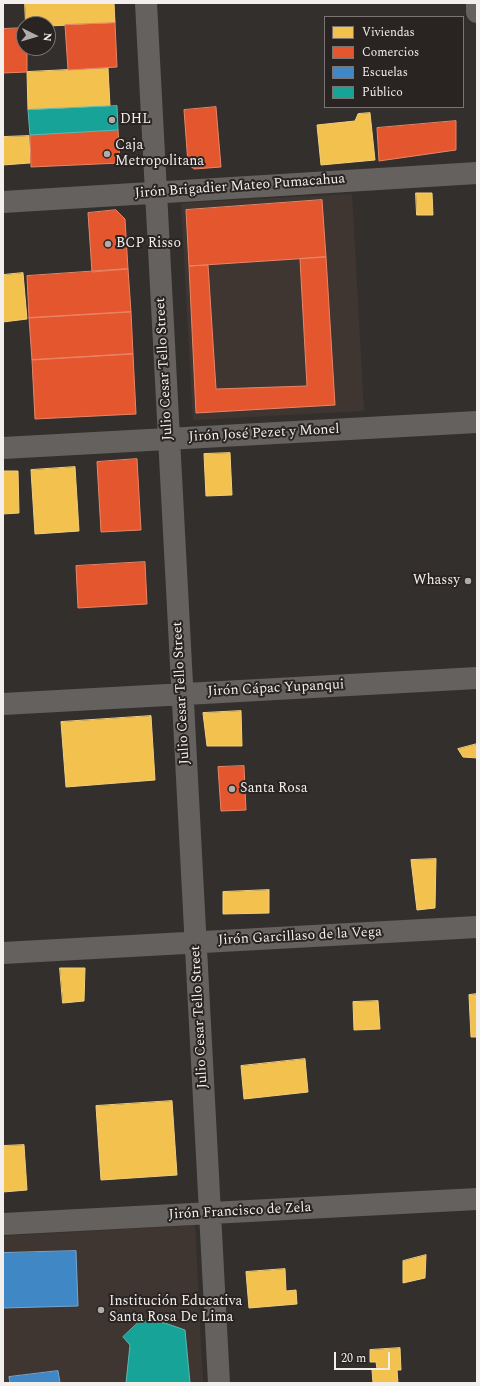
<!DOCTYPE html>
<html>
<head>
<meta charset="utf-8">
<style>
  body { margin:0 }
  #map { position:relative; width:480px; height:1386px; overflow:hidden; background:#322f2d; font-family:Spectral,serif }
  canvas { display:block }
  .frame { position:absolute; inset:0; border:4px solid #f3efed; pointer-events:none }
  .legend { position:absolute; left:324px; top:16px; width:140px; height:92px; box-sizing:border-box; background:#292422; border:1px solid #7a7573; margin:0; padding:5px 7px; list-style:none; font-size:12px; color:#f3efed }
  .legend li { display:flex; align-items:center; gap:8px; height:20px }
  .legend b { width:20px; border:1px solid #7a7573 }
  .north { position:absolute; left:16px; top:16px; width:40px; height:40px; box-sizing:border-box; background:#292422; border:1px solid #7a7573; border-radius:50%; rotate:95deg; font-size:11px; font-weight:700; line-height:16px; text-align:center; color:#f3efed }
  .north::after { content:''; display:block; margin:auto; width:14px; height:18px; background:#afacaa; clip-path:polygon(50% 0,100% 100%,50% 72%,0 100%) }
  .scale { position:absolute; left:334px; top:1352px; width:56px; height:18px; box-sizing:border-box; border:2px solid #f3efed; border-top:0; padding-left:5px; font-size:12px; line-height:14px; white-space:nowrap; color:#f3efed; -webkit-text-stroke:3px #292422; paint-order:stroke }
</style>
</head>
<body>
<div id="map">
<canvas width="480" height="1386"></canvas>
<div class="frame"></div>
<ul class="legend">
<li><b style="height:11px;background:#f2c14e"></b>Viviendas</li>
<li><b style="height:11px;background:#e4572e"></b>Comercios</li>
<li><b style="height:11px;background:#3f88c5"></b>Escuelas</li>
<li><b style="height:11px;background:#17a398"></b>Público</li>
</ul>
<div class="north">N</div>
<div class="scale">20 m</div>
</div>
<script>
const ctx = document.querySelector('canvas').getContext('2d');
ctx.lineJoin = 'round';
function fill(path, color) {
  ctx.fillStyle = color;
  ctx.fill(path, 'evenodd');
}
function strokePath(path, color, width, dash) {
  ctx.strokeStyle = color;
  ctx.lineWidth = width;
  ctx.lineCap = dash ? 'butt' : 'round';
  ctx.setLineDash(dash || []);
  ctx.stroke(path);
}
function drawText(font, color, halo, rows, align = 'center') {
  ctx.font = font + ' Spectral,serif';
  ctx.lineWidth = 4;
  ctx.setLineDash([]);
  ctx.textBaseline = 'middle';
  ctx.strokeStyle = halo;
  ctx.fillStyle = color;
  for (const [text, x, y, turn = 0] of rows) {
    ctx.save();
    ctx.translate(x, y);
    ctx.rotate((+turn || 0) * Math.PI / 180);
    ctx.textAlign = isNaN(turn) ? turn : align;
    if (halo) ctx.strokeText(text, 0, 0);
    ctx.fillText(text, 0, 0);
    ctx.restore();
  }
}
fill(new Path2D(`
  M 352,194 L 364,411 L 193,420 L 181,203 Z
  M 195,1225 L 203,1383 L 3,1383 L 3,1236 Z`), '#403631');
const homes = new Path2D(`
  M 25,3 L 114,3 L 115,23 L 48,26 L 48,24 L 26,24 Z
  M 108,68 L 110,106 L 28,110 L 27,72 Z
  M 370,113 L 375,160 L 321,165 L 317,125 L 355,121 L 358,114 Z
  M 29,136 L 30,163 L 3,165 L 3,137 Z
  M 416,193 L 432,193 L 433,215 L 417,215 Z
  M 23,273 L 27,319 L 3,322 L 3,275 Z
  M 230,453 L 232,495 L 206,496 L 204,454 Z
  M 75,467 L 79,531 L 35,534 L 31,470 Z
  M 3,471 L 18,471 L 19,513 L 3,514 Z
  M 241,711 L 242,746 L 207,746 L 203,713 Z
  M 151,716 L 155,780 L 66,787 L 61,722 Z
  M 477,744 L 477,758 L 463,757 L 458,749 Z
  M 436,859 L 435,908 L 417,910 L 411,860 Z
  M 269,890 L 269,913 L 223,914 L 223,892 Z
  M 60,968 L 85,968 L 84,1001 L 63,1003 Z
  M 477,994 L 477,1037 L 471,1037 L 469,995 Z
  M 378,1001 L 380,1029 L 354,1030 L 353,1002 Z
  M 305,1059 L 308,1092 L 244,1099 L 241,1066 Z
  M 172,1101 L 177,1175 L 101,1180 L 96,1106 Z
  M 24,1145 L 27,1190 L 3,1192 L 3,1146 Z
  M 426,1255 L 425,1278 L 403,1283 L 403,1261 Z
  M 285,1269 L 286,1291 L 296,1290 L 297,1304 L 249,1308 L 246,1272 Z
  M 400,1348 L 401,1370 L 397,1370 L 398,1383 L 373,1383 L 372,1370 L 377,1369 L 376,1362 L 370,1362 L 370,1350 Z`);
fill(homes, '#f2c14e');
strokePath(homes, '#f2cf7e', 1);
const shops = new Path2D(`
  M 115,23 L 117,67 L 68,70 L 65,25 Z
  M 24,28 L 24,48 L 27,48 L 27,72 L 3,73 L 3,29 Z
  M 216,107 L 221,167 L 194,169 L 188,164 L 184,110 Z
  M 456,121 L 456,150 L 379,161 L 377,128 Z
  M 118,130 L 120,163 L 31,167 L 30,135 Z
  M 322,200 L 326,257 L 189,266 L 186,210 Z
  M 116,210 L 125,219 L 128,269 L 92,272 L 88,213 Z
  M 326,257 L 335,405 L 196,413 L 189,266 L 208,265 L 216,389 L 307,386 L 300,259 Z
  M 128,269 L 131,312 L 29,318 L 27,276 Z
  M 131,312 L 133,354 L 32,360 L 29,318 Z
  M 133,354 L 136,414 L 35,419 L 32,360 Z
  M 137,459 L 141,530 L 101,532 L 97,462 Z
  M 145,562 L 147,604 L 78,608 L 76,566 Z
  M 244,766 L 246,810 L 221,811 L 218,767 Z`);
fill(shops, '#e4572e');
strokePath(shops, '#e88567', 1);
const schools = new Path2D(`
  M 76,1251 L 78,1306 L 3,1308 L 3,1253 Z
  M 58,1371 L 60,1383 L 10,1383 L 9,1377 Z`);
fill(schools, '#3f88c5');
strokePath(schools, '#75a7d1', 1);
const public = new Path2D(`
  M 117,106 L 118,130 L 30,135 L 28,110 Z
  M 141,1320 L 165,1323 L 185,1330 L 190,1383 L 126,1383 L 130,1345 L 123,1337 Z`);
fill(public, '#17a398');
strokePath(public, '#59bab2', 1);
strokePath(new Path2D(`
  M 146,3 L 219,1383
  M 477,3 L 477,12
  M 3,202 L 477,173
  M 3,448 L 477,422
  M 3,704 L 477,678
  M 3,953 L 477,927
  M 3,1224 L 477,1199`), '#64615f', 22);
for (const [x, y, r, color] of [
  [112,120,4,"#afacaa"],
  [107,154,4,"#afacaa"],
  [108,244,4,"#afacaa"],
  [468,581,4,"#afacaa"],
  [232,789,4,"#afacaa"],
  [101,1310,4,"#afacaa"]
]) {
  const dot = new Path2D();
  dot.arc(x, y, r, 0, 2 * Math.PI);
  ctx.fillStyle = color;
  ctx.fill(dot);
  strokePath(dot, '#292422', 1.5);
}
drawText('14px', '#f3efed', '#292422', [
  ["DHL",120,120],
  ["Caja",115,146],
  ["Metropolitana",115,162],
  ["BCP Risso",116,244],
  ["Whassy",460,581,"right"],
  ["Santa Rosa",240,789],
  ["Institución Educativa",109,1302],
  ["Santa Rosa De Lima",109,1318]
], 'left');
drawText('14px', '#f3efed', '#292422', [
  ["Jirón Brigadier Mateo Pumacahua",240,187,-4],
  ["Julio Cesar Tello Street",165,369,-93],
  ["Jirón José Pezet y Monel",264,434,-3],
  ["Jirón Cápac Yupanqui",276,689,-3],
  ["Julio Cesar Tello Street",182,693,-93],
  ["Jirón Garcillaso de la Vega",300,937,-3],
  ["Julio Cesar Tello Street",200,1017,-93],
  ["Jirón Francisco de Zela",240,1212,-3]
]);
</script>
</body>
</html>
